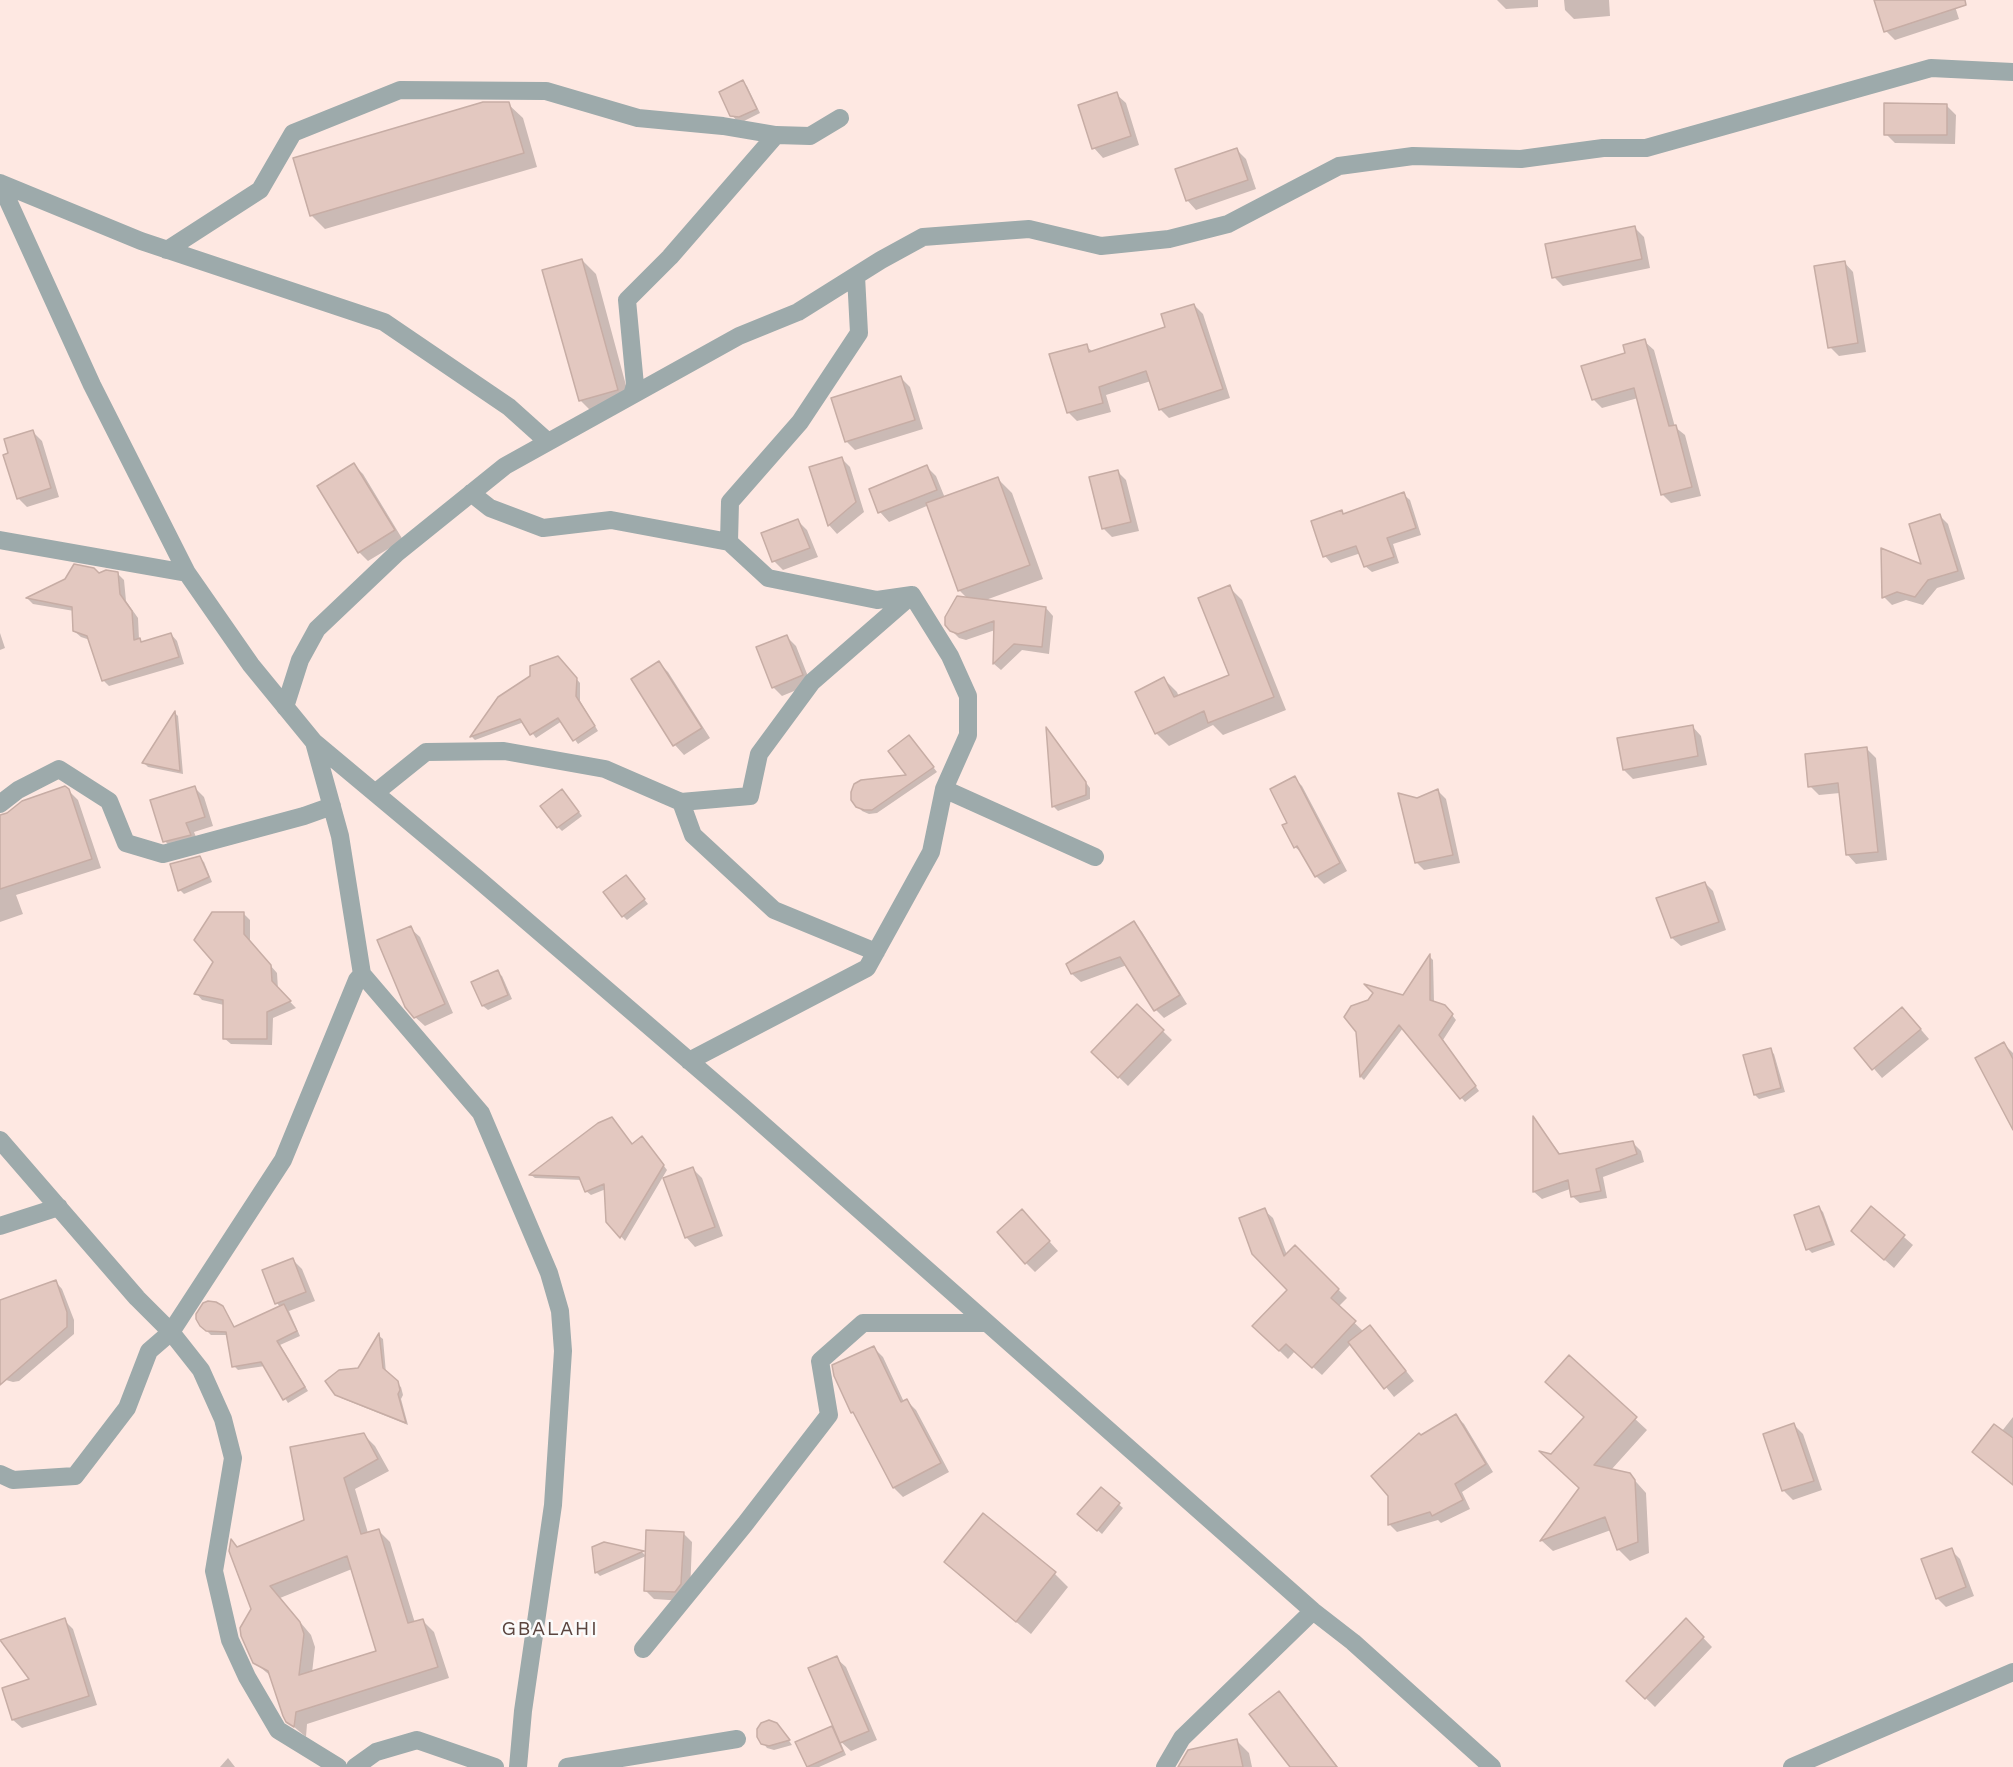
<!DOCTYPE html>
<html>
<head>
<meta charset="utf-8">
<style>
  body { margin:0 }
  canvas { display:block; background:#fee8e2 }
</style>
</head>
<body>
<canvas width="2013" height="1767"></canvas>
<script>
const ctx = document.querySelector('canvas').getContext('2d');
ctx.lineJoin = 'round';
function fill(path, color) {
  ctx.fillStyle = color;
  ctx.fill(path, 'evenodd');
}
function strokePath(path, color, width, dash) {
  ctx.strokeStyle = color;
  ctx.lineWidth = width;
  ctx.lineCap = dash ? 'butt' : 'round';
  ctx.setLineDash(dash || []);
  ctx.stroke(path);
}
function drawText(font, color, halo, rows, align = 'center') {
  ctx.font = font + ' "Work Sans",sans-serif';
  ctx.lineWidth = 5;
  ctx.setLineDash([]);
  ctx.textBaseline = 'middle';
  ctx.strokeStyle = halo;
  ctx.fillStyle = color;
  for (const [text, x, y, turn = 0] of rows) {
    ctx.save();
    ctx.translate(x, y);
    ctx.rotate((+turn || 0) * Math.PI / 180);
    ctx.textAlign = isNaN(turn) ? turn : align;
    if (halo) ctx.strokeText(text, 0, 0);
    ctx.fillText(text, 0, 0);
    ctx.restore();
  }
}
fill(new Path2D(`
  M 1497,0 L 1538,0 L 1538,7 L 1506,9 Z
  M 1564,0 L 1609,0 L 1610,16 L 1574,19 L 1565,10 Z
  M 1875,0 L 1953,0 L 1959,19 L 1895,40 L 1886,31 Z
  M 742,82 L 747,86 L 760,113 L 744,121 L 736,120 L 732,115 Z
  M 1116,94 L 1126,103 L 1139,145 L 1103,158 L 1094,148 Z
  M 508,104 L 523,118 L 537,167 L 325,229 L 311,215 Z
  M 1947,106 L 1956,115 L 1955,144 L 1895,143 L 1886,134 Z
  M 1237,150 L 1246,159 L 1256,189 L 1196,210 L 1187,200 Z
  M 1635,228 L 1644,237 L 1650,268 L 1563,286 L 1554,277 Z
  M 582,260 L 596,274 L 631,404 L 594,414 L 580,400 Z
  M 1844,262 L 1853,272 L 1866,352 L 1839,356 L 1830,347 Z
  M 1194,305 L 1203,314 L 1230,398 L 1169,418 L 1160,409 L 1151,381 L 1106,395 L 1111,412 L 1077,421 L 1068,412 L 1086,346 L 1093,352 L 1167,328 Z
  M 1644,341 L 1654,350 L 1675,427 L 1685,435 L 1701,496 L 1671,503 L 1662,494 L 1638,398 L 1602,408 L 1593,399 L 1627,354 Z
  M 901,378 L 910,387 L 923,429 L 855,450 L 846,441 Z
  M 33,432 L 42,441 L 59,497 L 27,507 L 18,498 Z
  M 842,459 L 850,467 L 864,512 L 837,534 L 829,525 L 811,468 Z
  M 353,464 L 363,474 L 403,540 L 368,561 L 359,552 Z
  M 927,467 L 936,476 L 945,498 L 998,479 L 1012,493 L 1043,579 L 983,601 L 1046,608 L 1053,616 L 1049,654 L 1022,650 L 1001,670 L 994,664 L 995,630 L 966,640 L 959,638 L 951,630 L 968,599 L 959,590 L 929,505 L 889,522 L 880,512 L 871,490 Z
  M 1117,471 L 1126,480 L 1139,531 L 1112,537 L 1103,528 Z
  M 1403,494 L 1410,500 L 1421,535 L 1393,544 L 1399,563 L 1372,572 L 1365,566 L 1361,553 L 1331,563 L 1325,556 L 1341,512 L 1345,515 Z
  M 1940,516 L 1948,524 L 1965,579 L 1937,588 L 1923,605 L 1906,600 L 1892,605 L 1884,597 L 1923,566 Z
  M 798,521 L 807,530 L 818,557 L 783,570 L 774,561 Z
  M 118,574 L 124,580 L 126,601 L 138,618 L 139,639 L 143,643 L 171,634 L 177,641 L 184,664 L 109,686 L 103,680 L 90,640 L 81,637 L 74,631 L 74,611 L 33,604 L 28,599 L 67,581 Z
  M 1229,587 L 1242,600 L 1286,710 L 1223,735 L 1213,725 L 1169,746 L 1156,733 L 1164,679 L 1177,692 L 1179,697 L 1231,676 Z
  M 0,633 L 5,648 L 0,650 Z
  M 787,637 L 796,646 L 811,684 L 782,696 L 773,687 Z
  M 562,662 L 580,683 L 580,701 L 598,731 L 578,744 L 562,721 L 536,738 L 524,722 L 475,740 L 472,737 L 499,698 Z
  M 659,663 L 668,672 L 710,738 L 684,755 L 675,745 L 633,680 Z
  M 175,713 L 178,716 L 183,774 L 148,767 L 144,763 Z
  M 1692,726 L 1701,736 L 1707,765 L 1633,779 L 1624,770 Z
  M 1048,731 L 1090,788 L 1090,799 L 1058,811 L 1054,807 Z
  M 913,741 L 937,772 L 877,813 L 869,814 L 862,811 L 858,806 L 909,777 Z
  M 1867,749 L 1876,758 L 1887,860 L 1856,864 L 1847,854 L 1840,793 L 1819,795 L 1810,786 Z
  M 1294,778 L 1302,786 L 1347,871 L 1324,884 L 1316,876 L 1303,854 L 1295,847 L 1289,823 Z
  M 195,788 L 204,797 L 213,826 L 194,832 L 199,844 L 174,851 L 165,841 Z
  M 68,790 L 78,800 L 101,868 L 16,895 L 23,914 L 0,922 L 0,847 Z
  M 1438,791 L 1446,799 L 1460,863 L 1424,870 L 1416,862 Z
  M 566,795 L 582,816 L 562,831 L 558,827 Z
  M 199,857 L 204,862 L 212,882 L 184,894 L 180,890 Z
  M 630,881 L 648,904 L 627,920 L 623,916 Z
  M 1705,883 L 1713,891 L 1726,930 L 1681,946 L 1672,938 L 1658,899 Z
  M 243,913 L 250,920 L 250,942 L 277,973 L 278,989 L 296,1008 L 273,1018 L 272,1045 L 231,1044 L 224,1038 L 224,1005 L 202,1000 L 196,993 Z
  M 1134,923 L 1142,932 L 1187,1004 L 1164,1018 L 1156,1010 L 1127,965 L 1081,982 L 1072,974 L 1068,965 Z
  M 410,928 L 420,937 L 453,1013 L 425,1026 L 415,1017 Z
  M 1430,957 L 1433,960 L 1434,1002 L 1449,1011 L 1456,1020 L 1443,1040 L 1479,1091 L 1465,1102 L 1403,1028 L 1364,1080 L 1361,1077 L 1358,1032 L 1404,996 Z
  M 497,972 L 502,976 L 512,999 L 488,1010 L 483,1006 L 473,983 Z
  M 1137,1006 L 1172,1040 L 1128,1086 L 1093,1052 Z
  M 1911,1018 L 1929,1039 L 1882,1078 L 1856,1048 Z
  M 2004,1044 L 2013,1053 L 2013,1123 Z
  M 1770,1050 L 1774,1054 L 1785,1092 L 1759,1099 L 1755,1095 Z
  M 1534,1120 L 1561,1155 L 1633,1143 L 1641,1151 L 1644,1162 L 1603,1177 L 1607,1198 L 1580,1203 L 1572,1196 L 1571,1189 L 1570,1189 L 1542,1199 L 1534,1192 Z
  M 616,1123 L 633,1145 L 646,1142 L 667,1170 L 625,1241 L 608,1221 L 606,1189 L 591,1195 L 586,1191 L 582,1180 L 535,1178 L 531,1175 Z
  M 693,1169 L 702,1178 L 723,1236 L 695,1247 L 686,1237 Z
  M 1819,1208 L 1823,1212 L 1835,1245 L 1812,1253 L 1808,1249 Z
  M 1872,1209 L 1913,1245 L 1894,1268 L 1862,1240 Z
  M 1264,1210 L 1273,1218 L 1287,1255 L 1295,1247 L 1347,1298 L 1338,1307 L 1364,1332 L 1379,1336 L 1414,1381 L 1394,1397 L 1351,1344 L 1322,1375 L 1295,1351 L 1288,1359 L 1254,1326 L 1289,1290 Z
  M 1031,1221 L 1058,1251 L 1035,1272 L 1026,1263 Z
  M 292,1259 L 302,1269 L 315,1301 L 289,1311 L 300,1336 L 280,1345 L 308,1391 L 288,1403 L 265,1366 L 238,1370 L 234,1366 L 228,1335 L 211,1335 L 206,1330 L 222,1307 L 226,1312 L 235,1328 L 280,1307 L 277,1303 Z
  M 55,1281 L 62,1289 L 74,1320 L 74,1334 L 19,1381 L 13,1382 L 6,1380 L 0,1374 L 0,1302 Z
  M 379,1336 L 383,1339 L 386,1373 L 401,1387 L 403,1395 L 401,1399 L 408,1425 L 341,1398 L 336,1394 L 359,1369 Z
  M 874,1348 L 883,1357 L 904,1402 L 907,1401 L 916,1410 L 949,1472 L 903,1497 L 894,1488 L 857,1417 L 852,1412 Z
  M 1569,1358 L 1647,1430 L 1611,1470 L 1630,1475 L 1646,1493 L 1649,1553 L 1630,1561 L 1618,1549 L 1611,1530 L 1553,1551 L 1542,1541 L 1581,1489 L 1551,1456 L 1585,1417 Z
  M 1456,1416 L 1464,1424 L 1493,1472 L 1462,1492 L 1470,1509 L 1441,1523 L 1438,1520 L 1397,1532 L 1389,1524 L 1389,1495 L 1421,1437 Z
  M 2013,1417 L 2013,1485 L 1974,1452 L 2002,1431 Z
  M 1794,1425 L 1803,1434 L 1822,1490 L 1793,1500 L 1784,1491 L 1764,1435 Z
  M 363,1434 L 375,1446 L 389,1471 L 355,1489 L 368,1533 L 378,1530 L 390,1542 L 415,1623 L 422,1620 L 434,1632 L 449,1678 L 307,1724 L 306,1737 L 287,1721 L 272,1677 L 254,1662 L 253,1609 L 238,1548 L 306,1521 ZM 352,1569 L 378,1652 L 312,1673 L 315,1647 L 311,1635 L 280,1598 Z
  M 1101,1489 L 1123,1508 L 1102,1534 L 1084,1518 Z
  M 683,1533 L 692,1542 L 690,1594 L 684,1601 L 654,1599 L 645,1590 Z
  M 604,1543 L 643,1553 L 646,1556 L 600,1576 L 596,1572 Z
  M 1951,1550 L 1960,1559 L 1974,1596 L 1946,1607 L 1937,1598 Z
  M 946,1562 L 1055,1574 L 1068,1587 L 1031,1634 L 960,1576 Z
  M 64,1620 L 73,1629 L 97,1705 L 22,1728 L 13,1720 Z
  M 1686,1620 L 1712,1647 L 1655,1707 L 1628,1681 Z
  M 836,1658 L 846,1667 L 877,1740 L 851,1751 L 840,1741 L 846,1755 L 819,1767 L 809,1767 L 808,1766 L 831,1727 L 838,1734 Z
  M 1278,1693 L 1291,1706 L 1338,1767 L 1292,1767 Z
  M 781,1729 L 792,1745 L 774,1750 L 767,1748 L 763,1743 Z
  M 1237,1741 L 1249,1753 L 1252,1767 L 1199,1767 Z
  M 228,1758 L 235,1767 L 220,1767 Z`), '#0003');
const building = new Path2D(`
  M 1874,0 L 1965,0 L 1966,5 L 1884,32 Z
  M 743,80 L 757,109 L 739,117 L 730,116 L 719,92 Z
  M 1117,92 L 1131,136 L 1092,149 L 1078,105 Z
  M 483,102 L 509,102 L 524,153 L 310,216 L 293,158 Z
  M 1884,103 L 1947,104 L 1947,135 L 1884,135 Z
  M 1237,148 L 1248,180 L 1186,201 L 1175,169 Z
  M 1635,226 L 1642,259 L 1552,278 L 1545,244 Z
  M 582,259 L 618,390 L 579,401 L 542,270 Z
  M 1845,261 L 1858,343 L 1828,348 L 1814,266 Z
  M 1194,304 L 1223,389 L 1159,410 L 1146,371 L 1099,387 L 1103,403 L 1067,413 L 1049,354 L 1087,344 L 1089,352 L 1165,327 L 1161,314 Z
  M 1645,339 L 1669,426 L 1676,425 L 1692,487 L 1661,495 L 1634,388 L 1592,400 L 1581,366 L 1625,353 L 1623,345 Z
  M 901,376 L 915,420 L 845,442 L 831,398 Z
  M 33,430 L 51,488 L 17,499 L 3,455 L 8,453 L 4,439 Z
  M 842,457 L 856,502 L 828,526 L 809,467 Z
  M 354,463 L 395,530 L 358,553 L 317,486 Z
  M 927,465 L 937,490 L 878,513 L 869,489 Z
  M 1118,470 L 1131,522 L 1102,529 L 1089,477 Z
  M 998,477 L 1030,565 L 958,591 L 926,503 Z
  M 1404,492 L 1416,528 L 1387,538 L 1394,557 L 1364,567 L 1356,546 L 1323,557 L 1311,521 L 1342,510 L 1343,514 Z
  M 1940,514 L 1958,571 L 1928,580 L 1915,597 L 1897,592 L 1882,598 L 1881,548 L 1921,564 L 1909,524 Z
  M 798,519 L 810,548 L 772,562 L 761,533 Z
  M 74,564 L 94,568 L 99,573 L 106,570 L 118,572 L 120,594 L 132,611 L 134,640 L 140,638 L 141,642 L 171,633 L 179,657 L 102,681 L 87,636 L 73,631 L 72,607 L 26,598 L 65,579 Z
  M 1230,585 L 1274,697 L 1208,723 L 1204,711 L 1155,734 L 1135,692 L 1164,677 L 1174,697 L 1229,675 L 1198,598 Z
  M 957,596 L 1046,607 L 1042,647 L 1014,644 L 993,664 L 994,621 L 958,634 L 950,631 L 945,625 L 945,617 Z
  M 787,635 L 803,675 L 772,688 L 756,647 Z
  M 558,656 L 577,678 L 576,696 L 595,726 L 573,741 L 558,718 L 530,735 L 520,719 L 470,737 L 498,697 L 530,676 L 530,666 Z
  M 659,661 L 702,728 L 673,746 L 631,679 Z
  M 175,711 L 180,771 L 142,763 Z
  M 1693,725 L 1698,756 L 1623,770 L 1617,738 Z
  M 1046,727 L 1086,782 L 1086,795 L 1052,807 Z
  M 909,735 L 934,767 L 872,810 L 864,810 L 856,807 L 851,800 L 851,792 L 854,784 L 861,780 L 906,775 L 888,751 Z
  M 1867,747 L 1878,852 L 1846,855 L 1838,783 L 1808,787 L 1805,754 Z
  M 1295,776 L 1340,863 L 1315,877 L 1297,846 L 1294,848 L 1282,825 L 1287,823 L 1270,789 Z
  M 65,786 L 69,789 L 92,859 L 0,889 L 0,815 L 7,813 L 22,801 Z
  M 195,786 L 205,817 L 186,823 L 191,835 L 163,842 L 150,800 Z
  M 562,789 L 579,812 L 557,828 L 540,806 Z
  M 1438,789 L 1453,855 L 1415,863 L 1398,793 L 1417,798 Z
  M 200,856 L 209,877 L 178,891 L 170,864 Z
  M 626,875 L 645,899 L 622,917 L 603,892 Z
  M 1705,882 L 1719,922 L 1671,938 L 1656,898 Z
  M 212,912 L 244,912 L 244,934 L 271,965 L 272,981 L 291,1001 L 267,1012 L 267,1039 L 223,1039 L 223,1000 L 194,994 L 213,962 L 194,940 Z
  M 1134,921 L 1180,995 L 1154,1011 L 1120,957 L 1071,974 L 1066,964 Z
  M 411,926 L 445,1004 L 414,1018 L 405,1007 L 377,940 Z
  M 1430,954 L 1430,1000 L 1445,1005 L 1453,1014 L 1439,1035 L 1476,1086 L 1460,1099 L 1399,1025 L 1360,1077 L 1356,1032 L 1344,1017 L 1351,1006 L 1368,1000 L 1373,993 L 1364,984 L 1403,995 Z
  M 498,970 L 508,995 L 482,1006 L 471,982 Z
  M 1137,1004 L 1164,1030 L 1118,1078 L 1091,1052 Z
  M 1902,1007 L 1921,1029 L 1872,1070 L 1854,1048 Z
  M 2004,1042 L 2013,1059 L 2013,1130 L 1975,1058 Z
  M 1771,1048 L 1781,1088 L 1754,1095 L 1743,1055 Z
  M 1533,1116 L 1559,1154 L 1633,1141 L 1637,1154 L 1596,1169 L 1601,1191 L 1571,1197 L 1568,1180 L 1533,1192 Z
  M 612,1117 L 632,1144 L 642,1136 L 664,1165 L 620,1238 L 606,1222 L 604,1184 L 585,1192 L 579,1177 L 529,1175 L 598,1123 Z
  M 693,1167 L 715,1227 L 685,1238 L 663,1178 Z
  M 1819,1206 L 1832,1241 L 1806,1250 L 1794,1215 Z
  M 1871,1206 L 1905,1235 L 1884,1260 L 1851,1231 Z
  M 1265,1208 L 1284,1256 L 1295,1245 L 1339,1289 L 1331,1298 L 1356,1321 L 1312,1368 L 1286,1344 L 1279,1351 L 1252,1326 L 1287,1290 L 1252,1254 L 1239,1218 Z
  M 1022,1209 L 1050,1241 L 1025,1264 L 997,1232 Z
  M 293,1258 L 306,1292 L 275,1304 L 262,1270 Z
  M 56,1280 L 67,1312 L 67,1327 L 0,1385 L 0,1300 Z
  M 208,1301 L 216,1302 L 223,1306 L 234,1327 L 284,1304 L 297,1331 L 277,1341 L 305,1387 L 283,1400 L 261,1362 L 232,1367 L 226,1332 L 206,1331 L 200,1326 L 196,1319 L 196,1314 L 203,1303 Z
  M 1370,1325 L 1406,1371 L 1384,1389 L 1348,1342 Z
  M 379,1333 L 383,1368 L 398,1381 L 400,1390 L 398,1394 L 406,1423 L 335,1395 L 325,1381 L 339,1370 L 358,1368 Z
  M 874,1346 L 901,1402 L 907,1399 L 941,1463 L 893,1488 L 853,1412 L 851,1413 L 834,1376 L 832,1365 Z
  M 1569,1355 L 1637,1417 L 1594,1465 L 1630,1473 L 1635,1480 L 1638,1542 L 1617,1550 L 1605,1517 L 1540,1541 L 1579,1488 L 1539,1451 L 1551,1454 L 1584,1417 L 1545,1382 Z
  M 1456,1414 L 1486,1464 L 1455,1484 L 1463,1500 L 1432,1516 L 1430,1512 L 1388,1525 L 1388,1496 L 1371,1476 L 1419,1433 L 1421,1435 Z
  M 1794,1423 L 1814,1481 L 1782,1491 L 1763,1434 Z
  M 1994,1424 L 2013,1438 L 2013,1485 L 1972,1452 Z
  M 364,1433 L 378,1459 L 344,1478 L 361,1534 L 379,1529 L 408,1623 L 423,1619 L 438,1667 L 296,1712 L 294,1727 L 286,1722 L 283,1716 L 268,1671 L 253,1663 L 241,1636 L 240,1628 L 251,1609 L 229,1551 L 231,1539 L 237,1547 L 304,1520 L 290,1447 ZM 347,1556 L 376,1651 L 299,1675 L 304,1634 L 300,1622 L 270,1586 Z
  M 1101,1487 L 1120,1503 L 1097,1531 L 1077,1514 Z
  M 983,1513 L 1056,1572 L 1016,1622 L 944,1562 Z
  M 646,1530 L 684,1532 L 681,1584 L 675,1592 L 644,1591 Z
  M 604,1542 L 644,1551 L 595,1573 L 592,1547 Z
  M 1952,1548 L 1966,1587 L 1936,1599 L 1921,1559 Z
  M 65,1618 L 89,1696 L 12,1720 L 2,1688 L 29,1679 L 0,1640 Z
  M 1686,1618 L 1704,1637 L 1645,1699 L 1626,1681 Z
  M 837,1656 L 869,1731 L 840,1743 L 808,1668 Z
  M 1279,1691 L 1337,1767 L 1290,1767 L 1249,1714 Z
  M 769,1720 L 777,1723 L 790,1740 L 769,1746 L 761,1744 L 757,1737 L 757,1729 L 761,1723 Z
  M 832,1726 L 843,1751 L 807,1767 L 795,1742 Z
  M 1237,1739 L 1243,1767 L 1178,1767 L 1188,1750 Z`);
fill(building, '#e3c8c0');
strokePath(building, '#c7ada5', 1.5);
strokePath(new Path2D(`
  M 0,183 L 92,385 L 187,573 L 251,665 L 314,742 L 478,879 L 743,1107 L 1313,1611 L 1353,1642 L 1492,1767
  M 0,183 L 141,241 L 384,322 L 509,407 L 548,442
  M 167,250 L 260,190 L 293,133 L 400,90 L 546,91 L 638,118 L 723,126 L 776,135 L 810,136 L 840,118
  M 632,395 L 635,385 L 627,300 L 670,257 L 776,135
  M 471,493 L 490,508 L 543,528 L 611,520 L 729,542 L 768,578 L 877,600 L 912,595 L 950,656 L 968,696 L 968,735 L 944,789 L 931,852 L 867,968 L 689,1061
  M 0,540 L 187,573
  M 729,542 L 730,502 L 800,422 L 859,333 L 856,276
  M 285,707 L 300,660 L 317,629 L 397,553 L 505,466 L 739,336 L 798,312 L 881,260 L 923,237 L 1029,229 L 1101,246 L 1169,239 L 1228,224 L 1339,166 L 1413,156 L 1521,159 L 1603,148 L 1646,148 L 1931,68 L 2013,72
  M 314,742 L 340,836 L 362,974 L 481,1113 L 549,1273 L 560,1311 L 563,1351 L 553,1505 L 523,1711 L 518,1767
  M 944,789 L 1095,857
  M 375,793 L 426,752 L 504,751 L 605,769 L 681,802 L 750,796 L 759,754 L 812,682 L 912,595
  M 681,802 L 693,835 L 774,910 L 876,952
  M 0,804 L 18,790 L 59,769 L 109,801 L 126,843 L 163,854 L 304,816 L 332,806
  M 0,1140 L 137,1298 L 171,1332 L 201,1370 L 223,1419 L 233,1458 L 214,1571 L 230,1640 L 247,1677 L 278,1730 L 338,1767
  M 0,1226 L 59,1207
  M 0,1474 L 13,1480 L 75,1476 L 127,1408 L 149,1351 L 171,1332 L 283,1160 L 357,980 L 362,974
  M 643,1649 L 745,1524 L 829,1415 L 820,1361 L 863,1323 L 987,1323
  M 355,1767 L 376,1752 L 417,1740 L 495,1767
  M 567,1767 L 737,1739
  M 1165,1767 L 1182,1738 L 1313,1611
  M 1792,1767 L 2013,1672`), '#9daaab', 18);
ctx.letterSpacing = '1.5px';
drawText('20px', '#5b453f', '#fbfbfb', [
  ["GBALAHI",550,1629]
]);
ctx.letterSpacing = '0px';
</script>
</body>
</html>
